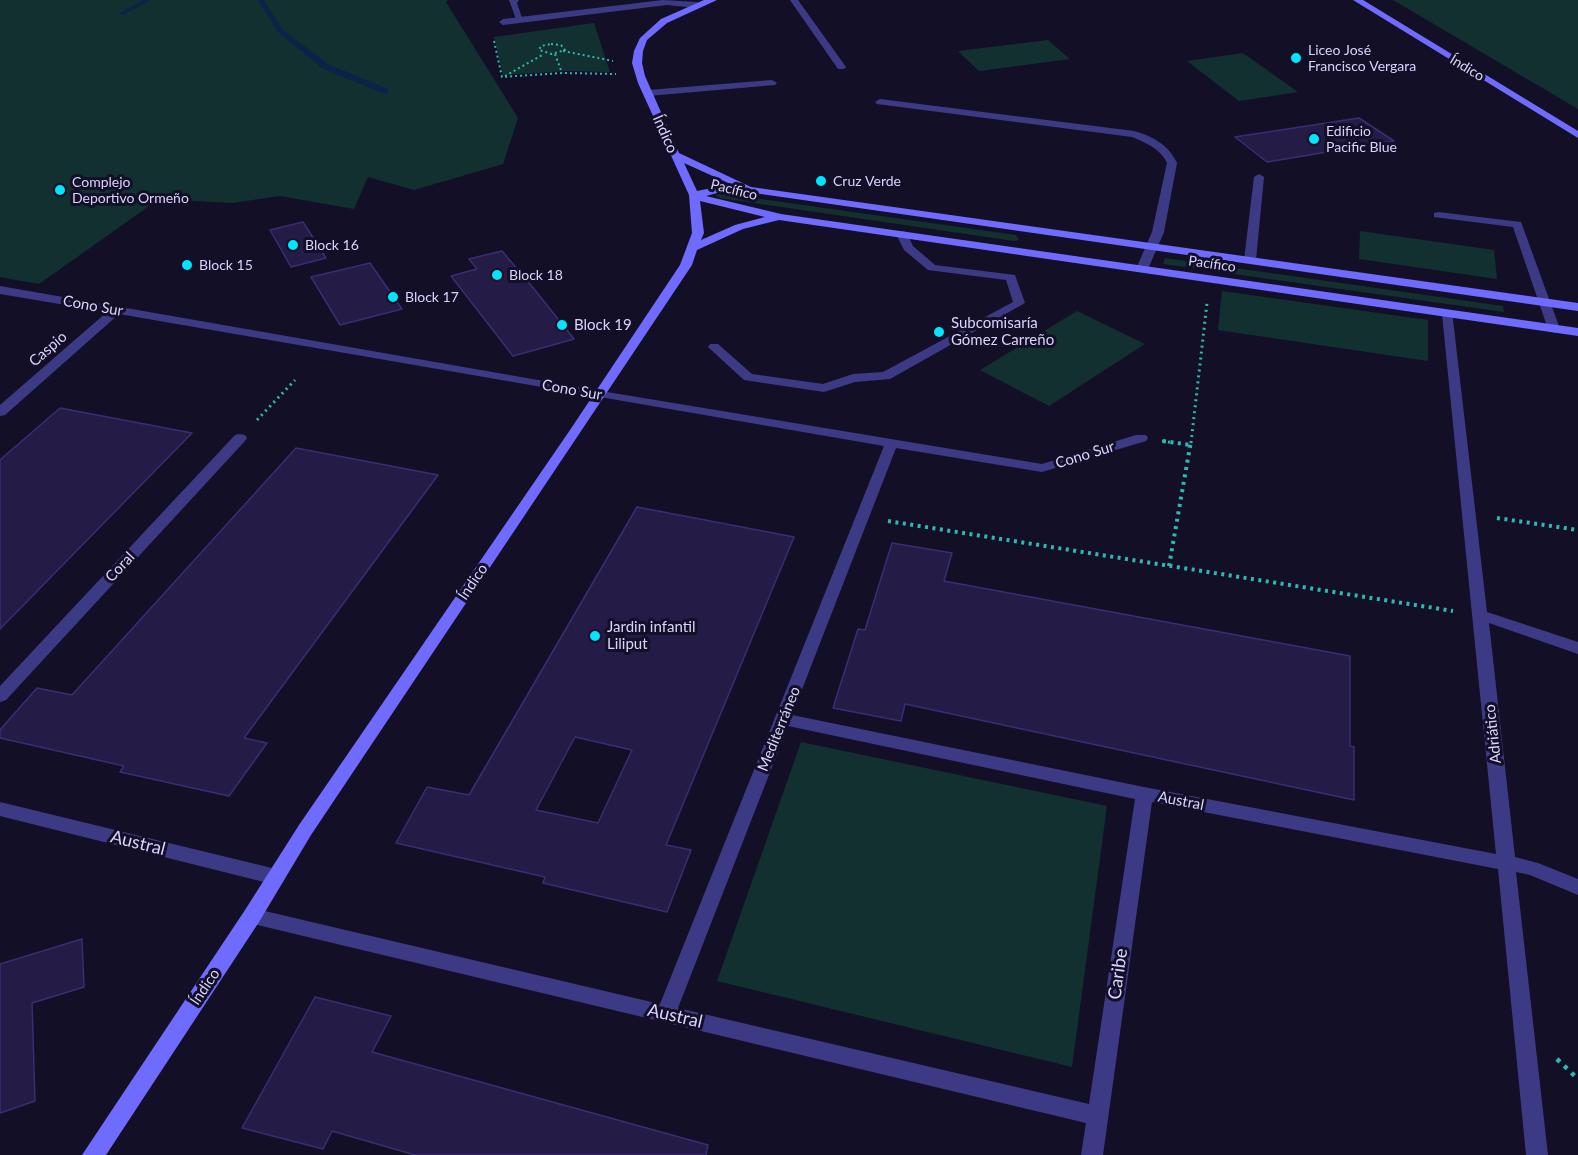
<!DOCTYPE html>
<html>
<head>
<meta charset="utf-8">
<style>
  body { margin:0 }
  canvas { display:block; background:#130f26 }
</style>
</head>
<body>
<canvas width="1578" height="1155"></canvas>
<script>
const ctx = document.querySelector('canvas').getContext('2d');
ctx.lineJoin = 'round';
function fill(path, color) {
  ctx.fillStyle = color;
  ctx.fill(path, 'evenodd');
}
function strokePath(path, color, width, dash) {
  ctx.strokeStyle = color;
  ctx.lineWidth = width;
  ctx.lineCap = dash ? 'butt' : 'round';
  ctx.setLineDash(dash || []);
  ctx.stroke(path);
}
function drawText(font, color, halo, rows, align = 'center') {
  ctx.font = font + ' Lato,sans-serif';
  ctx.lineWidth = 6;
  ctx.setLineDash([]);
  ctx.textBaseline = 'middle';
  ctx.strokeStyle = halo;
  ctx.fillStyle = color;
  for (const [text, x, y, turn = 0] of rows) {
    ctx.save();
    ctx.translate(x, y);
    ctx.rotate((+turn || 0) * Math.PI / 180);
    ctx.textAlign = isNaN(turn) ? turn : align;
    if (halo) ctx.strokeText(text, 0, 0);
    ctx.fillText(text, 0, 0);
    ctx.restore();
  }
}
fill(new Path2D(`
  M 0,0 L 448,0 L 446,2 L 518,118 L 503,164 L 414,190 L 368,177 L 354,209 L 280,196 L 232,203 L 159,199 L 39,284 L 0,277 Z
  M 1393,0 L 1578,0 L 1578,109 Z
  M 594,23 L 610,72 L 568,71 L 503,75 L 494,37 Z
  M 1048,40 L 1070,59 L 979,71 L 958,51 Z
  M 1243,53 L 1298,92 L 1239,101 L 1187,61 Z
  M 725,194 L 1016,235 L 1019,240 L 1014,241 L 720,198 L 715,195 Z
  M 1360,231 L 1494,250 L 1497,279 L 1359,259 Z
  M 1165,258 L 1503,306 L 1504,312 L 1163,264 Z
  M 1222,291 L 1428,320 L 1428,361 L 1218,330 Z
  M 1077,311 L 1145,344 L 1049,406 L 980,370 Z
  M 801,742 L 1107,806 L 1072,1067 L 717,981 Z`), '#12302f');
fill(new Path2D(`
  M 143,0 L 151,0 L 123,15 L 118,14 Z
  M 258,0 L 264,0 L 283,30 L 328,64 L 388,89 L 388,93 L 382,93 L 322,68 L 278,32 Z`), '#0c2248');
const building = new Path2D(`
  M 1359,118 L 1394,141 L 1267,162 L 1235,137 Z
  M 303,222 L 326,258 L 291,267 L 270,230 Z
  M 502,251 L 534,289 L 574,339 L 513,356 L 451,276 L 477,269 L 469,259 Z
  M 370,263 L 402,309 L 340,325 L 311,277 Z
  M 60,408 L 192,433 L 0,629 L 0,460 Z
  M 296,448 L 438,475 L 244,738 L 267,743 L 229,796 L 120,772 L 124,766 L 0,738 L 0,730 L 37,688 L 72,695 Z
  M 637,507 L 794,537 L 666,845 L 691,850 L 667,912 L 543,883 L 545,877 L 396,843 L 427,787 L 469,795 ZM 575,737 L 632,750 L 598,823 L 536,810 Z
  M 892,543 L 952,553 L 944,581 L 1350,656 L 1350,746 L 1354,747 L 1354,800 L 905,704 L 901,721 L 833,708 L 858,629 L 865,630 Z
  M 82,939 L 84,987 L 32,1003 L 35,1101 L 0,1113 L 0,964 Z
  M 315,997 L 391,1016 L 372,1052 L 708,1145 L 706,1155 L 415,1155 L 332,1131 L 323,1149 L 242,1128 Z`);
fill(building, '#241b47');
strokePath(building, '#3b2d73', 1.5);
strokePath(new Path2D(`
  M 494,41 L 502,77 L 562,73 L 616,74
  M 551,44 L 561,45 L 565,50 L 552,54 L 539,50 L 541,46 Z
  M 563,51 L 613,61
  M 555,54 L 562,73
  M 505,76 L 544,54`), '#2fb8b0', 2, [2, 3]);
strokePath(new Path2D(`
  M 257,420 L 295,380
  M 1162,441 L 1174,443
  M 1191,443 L 1207,303`), '#2fb8b0', 3, [2, 4]);
strokePath(new Path2D(`
  M 1163,441 L 1191,445
  M 1497,518 L 1578,530
  M 888,521 L 1453,611
  M 1169,566 L 1191,441`), '#2fb8b0', 4, [3, 4.5]);
strokePath(new Path2D(`
  M 1557,1059 L 1578,1079`), '#2fb8b0', 4.5, [4, 6]);
fill(new Path2D(`
  M 509,0 L 519,0 L 517,3 L 523,21 L 516,19 Z
  M 880,99 L 1134,131 C 1152,136 1169,145 1177,163 L 1164,232 L 1148,269 L 1142,272 L 1136,269 L 1152,232 L 1167,163 C 1160,148 1146,143 1132,137 L 877,104 L 875,102 Z
  M 1259,174 L 1264,177 L 1256,260 L 1250,263 L 1244,260 L 1254,177 Z
  M 1438,212 L 1521,222 L 1560,329 L 1558,332 L 1554,333 L 1548,329 L 1513,227 L 1434,217 L 1434,213 Z
  M 902,231 L 906,232 L 913,246 L 935,265 L 1015,275 L 1025,303 L 890,379 L 855,382 L 824,392 L 744,380 L 708,347 L 710,344 L 718,344 L 752,374 L 823,384 L 853,374 L 883,372 L 1013,302 L 1006,280 L 928,270 L 904,250 L 896,234 Z`), '#3d3a85');
fill(new Path2D(`
  M 663,0 L 697,2 L 701,5 L 697,8 L 667,5 L 503,25 L 499,22 L 503,19 Z
  M 790,0 L 798,0 L 846,67 L 844,69 L 838,69 Z
  M 772,80 L 777,83 L 775,85 L 648,96 L 643,93 L 648,90 Z
  M 0,286 L 601,391 L 1042,464 L 1136,435 L 1146,435 L 1148,438 L 1146,441 L 1042,472 L 896,448 L 792,715 L 1144,787 L 1496,854 L 1442,314 L 1448,310 L 1452,311 L 1487,612 L 1578,642 L 1578,654 L 1489,623 L 1515,857 L 1538,863 L 1578,879 L 1578,895 L 1530,875 L 1516,872 L 1548,1155 L 1526,1155 L 1498,869 L 1152,802 L 1103,1155 L 1081,1155 L 1086,1123 L 245,922 L 243,916 L 245,910 L 252,908 L 660,1004 L 884,446 L 119,314 L 5,415 L 0,416 L 0,405 L 107,312 L 0,294 ZM 788,726 L 1135,799 L 1089,1104 L 678,1008 Z
  M 240,434 L 245,435 L 247,438 L 245,441 L 6,700 L 0,702 L 0,686 L 235,435 Z
  M 0,802 L 276,869 L 283,872 L 285,877 L 283,882 L 276,885 L 0,816 Z`), '#3d3a85');
fill(new Path2D(`
  M 704,0 L 717,0 L 667,23 L 647,40 L 643,51 L 642,63 L 645,76 L 679,153 L 751,187 L 1578,303 L 1578,311 L 754,193 L 717,193 L 706,196 L 781,214 L 1578,328 L 1578,336 L 779,220 L 743,229 L 697,250 L 692,265 L 311,835 L 259,922 L 106,1155 L 82,1155 L 245,910 L 299,825 L 570,430 L 680,265 L 692,233 L 689,195 L 638,83 L 632,63 L 634,51 L 640,38 L 661,19 ZM 684,163 L 737,187 L 717,187 L 697,191 ZM 700,201 L 765,217 L 735,225 L 701,240 L 704,233 Z
  M 1353,0 L 1363,0 L 1578,131 L 1578,138 Z`), '#6f6bff');
for (const [x, y, r, color] of [
  [1296,58,6,"#00e5ff"],
  [1314,139,6,"#00e5ff"],
  [821,181,6,"#00e5ff"],
  [60,190,6,"#00e5ff"],
  [293,245,6,"#00e5ff"],
  [187,265,6,"#00e5ff"],
  [497,275,6,"#00e5ff"],
  [393,297,6,"#00e5ff"],
  [562,325,6,"#00e5ff"],
  [939,332,6,"#00e5ff"],
  [595,636,6,"#00e5ff"]
]) {
  const dot = new Path2D();
  dot.arc(x, y, r, 0, 2 * Math.PI);
  ctx.fillStyle = color;
  ctx.fill(dot);
  strokePath(dot, '#130f26', 2);
}
drawText('14px', '#d9d4ff', '#130f26', [
  ["Liceo José",1308,50],
  ["Francisco Vergara",1308,66],
  ["Edificio",1326,131],
  ["Pacific Blue",1326,147],
  ["Cruz Verde",833,181],
  ["Complejo",72,182],
  ["Deportivo Ormeño",72,198],
  ["Block 16",305,245],
  ["Block 15",199,265],
  ["Block 18",509,275],
  ["Block 17",405,297]
], 'left');
drawText('14px', '#d9d4ff', '#130f26', [
  ["Índico",1467,68,31],
  ["Pacífico",734,190,14],
  ["Pacífico",1212,264,8]
]);
drawText('15px', '#d9d4ff', '#130f26', [
  ["Índico",665,134,66],
  ["Cono Sur",93,306,10],
  ["Caspio",48,349,-41],
  ["Cono Sur",572,390,10],
  ["Cono Sur",1085,455,-17],
  ["Coral",120,567,-47],
  ["Índico",473,582,-56],
  ["Mediterráneo",779,729,-68],
  ["Adriático",1493,734,-96],
  ["Austral",1181,801,11],
  ["Índico",205,987,-56]
]);
drawText('15px', '#d9d4ff', '#130f26', [
  ["Subcomisaría",951,323],
  ["Gómez Carreño",951,340],
  ["Block 19",574,325],
  ["Jardin infantil",607,627],
  ["Liliput",607,644]
], 'left');
drawText('18px', '#d9d4ff', '#130f26', [
  ["Austral",138,843,14],
  ["Caribe",1118,974,-82],
  ["Austral",675,1016,13]
]);
</script>
</body>
</html>
